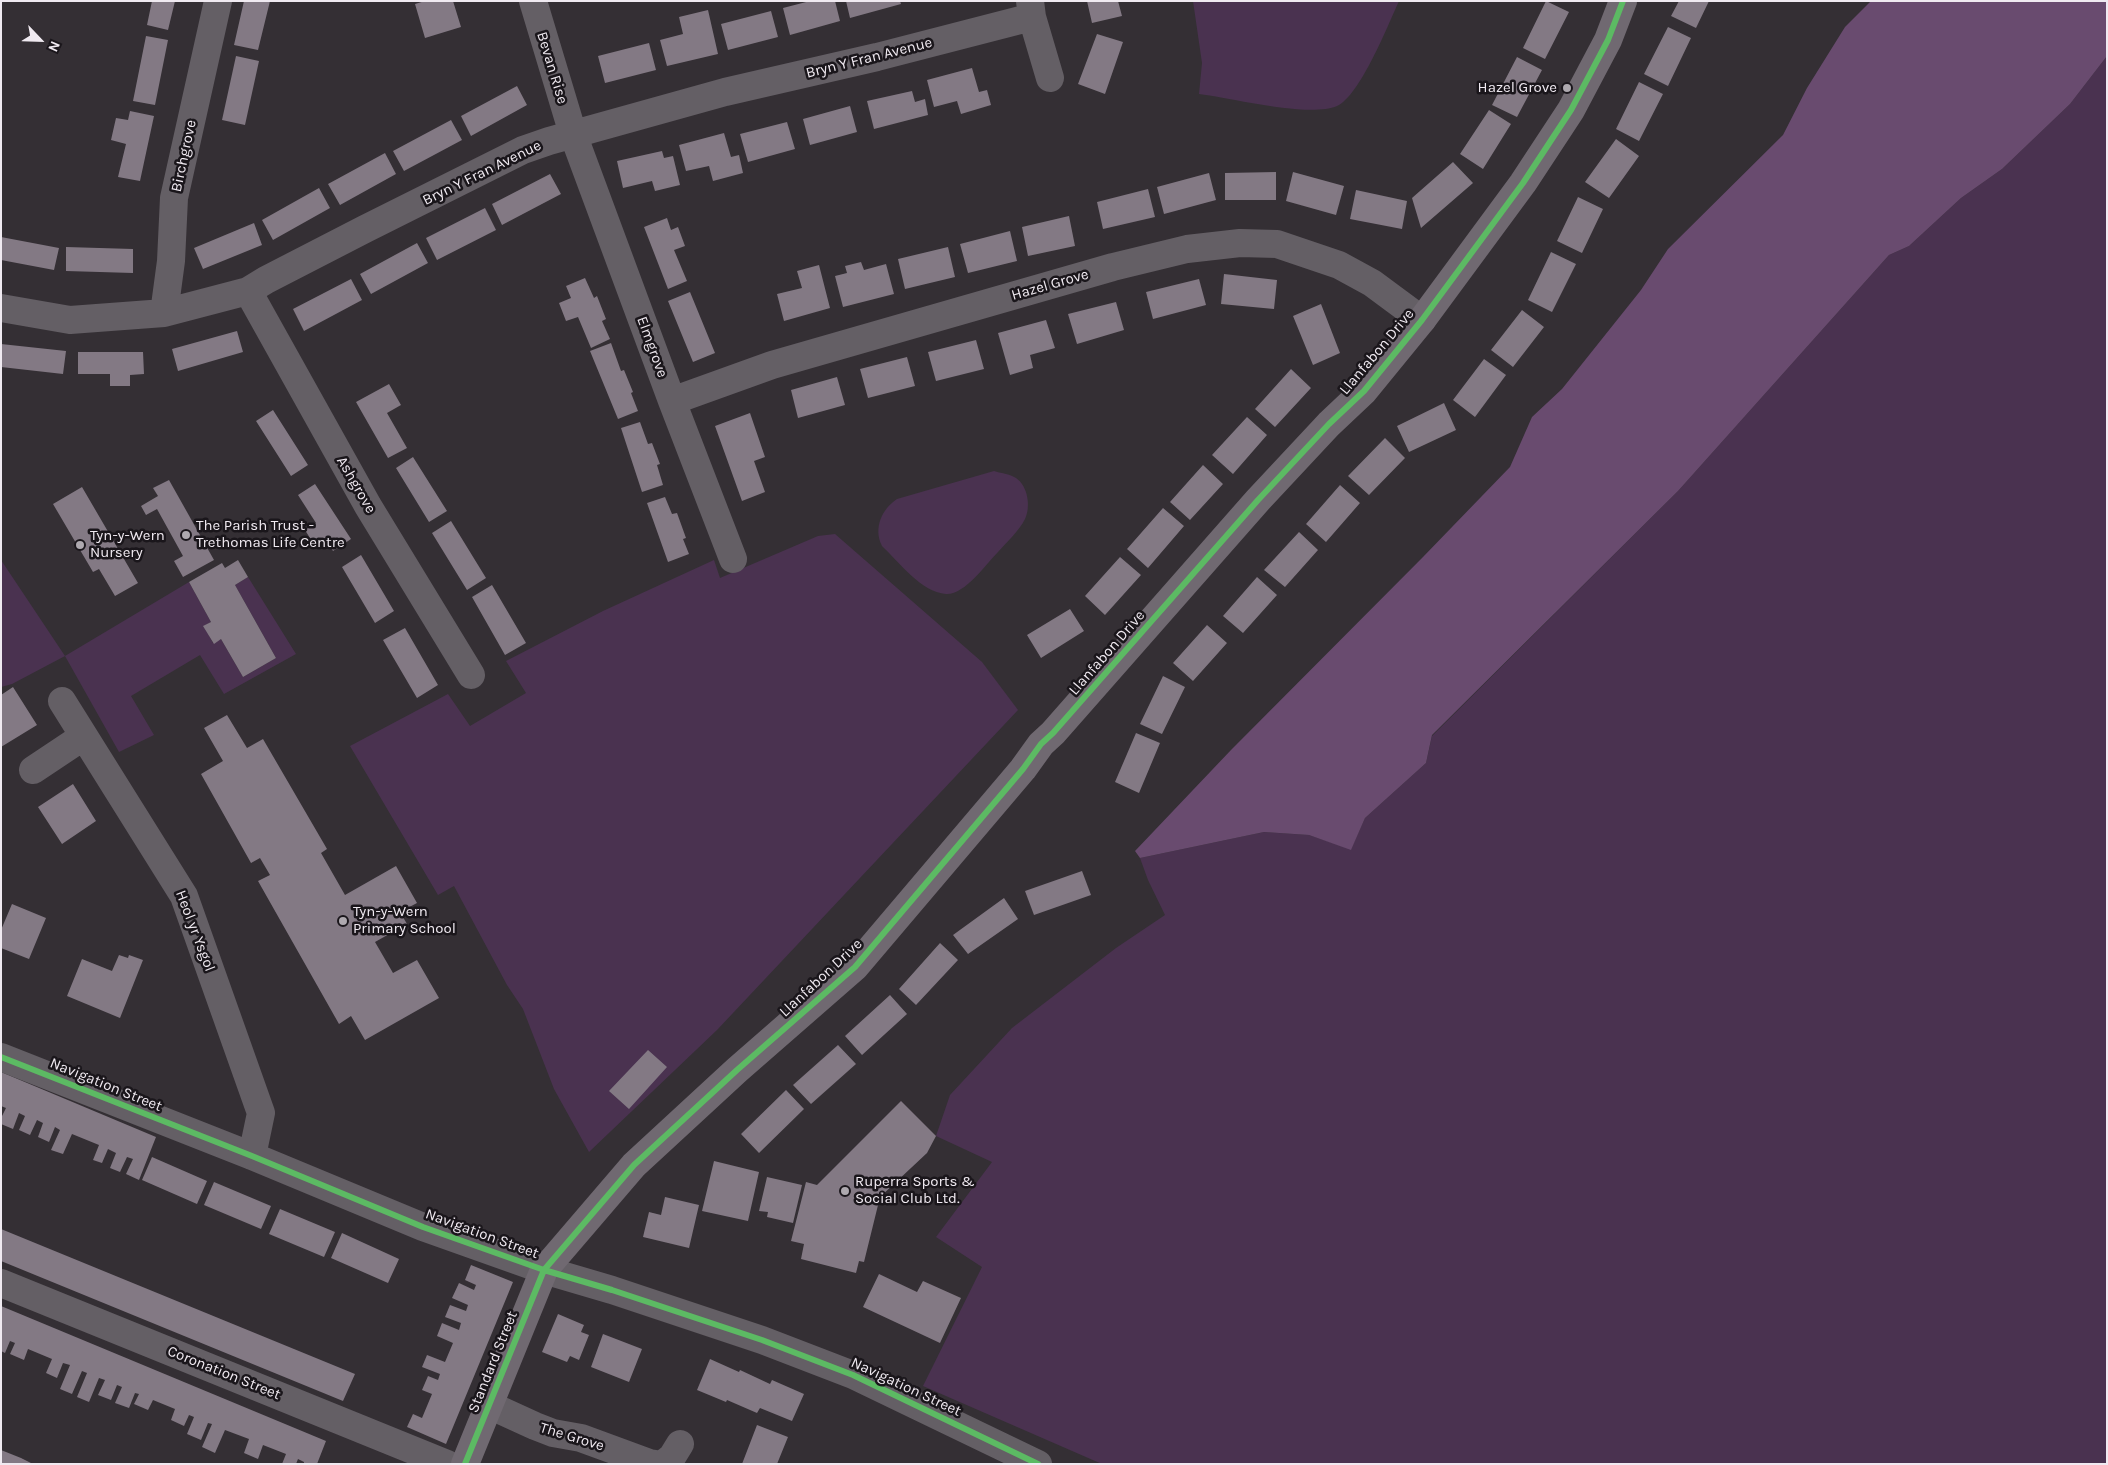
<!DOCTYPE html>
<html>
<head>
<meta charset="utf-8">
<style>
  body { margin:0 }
  #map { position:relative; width:2108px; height:1465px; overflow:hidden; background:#342f34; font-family:Karla,sans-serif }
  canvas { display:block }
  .frame { position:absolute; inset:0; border:2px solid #f0eaf1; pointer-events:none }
  .north { position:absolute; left:15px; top:15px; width:50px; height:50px; -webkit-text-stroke:4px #1a161b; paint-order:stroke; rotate:114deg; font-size:14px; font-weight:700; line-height:20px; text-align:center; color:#f0eaf1 }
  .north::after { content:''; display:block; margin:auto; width:18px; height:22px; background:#f0eaf1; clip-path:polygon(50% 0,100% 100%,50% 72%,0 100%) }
</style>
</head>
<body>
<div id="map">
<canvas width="2108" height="1465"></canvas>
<div class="frame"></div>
<div class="north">N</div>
</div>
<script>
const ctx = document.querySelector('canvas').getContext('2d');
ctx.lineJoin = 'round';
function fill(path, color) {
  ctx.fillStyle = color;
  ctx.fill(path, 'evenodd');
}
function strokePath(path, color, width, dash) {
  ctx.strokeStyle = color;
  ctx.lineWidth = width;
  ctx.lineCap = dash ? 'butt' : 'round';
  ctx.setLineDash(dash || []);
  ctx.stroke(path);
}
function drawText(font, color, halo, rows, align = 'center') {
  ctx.font = font + ' Karla,sans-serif';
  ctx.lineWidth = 5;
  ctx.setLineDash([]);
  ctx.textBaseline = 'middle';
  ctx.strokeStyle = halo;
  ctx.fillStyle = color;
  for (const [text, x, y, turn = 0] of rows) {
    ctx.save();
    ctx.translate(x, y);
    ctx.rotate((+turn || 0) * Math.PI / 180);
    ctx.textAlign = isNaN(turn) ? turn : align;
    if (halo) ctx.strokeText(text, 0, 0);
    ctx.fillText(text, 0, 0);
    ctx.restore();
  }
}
fill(new Path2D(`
  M 1193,1 L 1399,1 C 1388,25 1360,96 1337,106 C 1308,118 1232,98 1199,94 L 1202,63 Z
  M 2107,56 L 2107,1464 L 1102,1464 L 923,1386 L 982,1267 L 936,1237 L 992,1162 L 936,1136 L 950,1095 L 1012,1028 L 1116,948 L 1165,915 L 1148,880 L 1140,858 L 1264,832 L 1309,835 L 1351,849 L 1365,818 L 1426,763 L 1432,736 L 1678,491 L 1889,255 L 1909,246 L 1961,198 L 2002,169 L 2070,104 Z
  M 994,471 C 1000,473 1010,474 1016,478 C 1028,486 1031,507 1025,519 C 1019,531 1007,542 998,552 C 986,564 965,595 946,594 C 921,592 899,562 882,546 C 873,528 882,509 897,499 Z
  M 835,534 L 982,662 L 1018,710 L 717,1030 L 589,1152 L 554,1089 L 523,1009 L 507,985 L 454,886 L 438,895 L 350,746 L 448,694 L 470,726 L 526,693 L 506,661 L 603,611 L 714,560 L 720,578 L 818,536 Z
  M 1,560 L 65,656 L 189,582 L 211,622 L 204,626 L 213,643 L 221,639 L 243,677 L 276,658 L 235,585 L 248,577 L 296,654 L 224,694 L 200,655 L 131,696 L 154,735 L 119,752 L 65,656 L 12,684 L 1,687 Z`), '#4a3250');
fill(new Path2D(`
  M 1871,1 L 2107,1 L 2107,56 L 2070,104 L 2002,169 L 1961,198 L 1909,246 L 1889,255 L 1678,491 L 1432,735 L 1426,763 L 1365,818 L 1351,850 L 1309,835 L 1264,832 L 1140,858 L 1135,851 L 1231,750 L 1423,557 L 1510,467 L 1532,417 L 1562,389 L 1641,290 L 1668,249 L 1783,135 L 1807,88 L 1845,27 Z`), '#694b6f');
fill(new Path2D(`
  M 152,1 L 175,1 L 168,30 L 147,25 Z
  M 244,1 L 270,1 L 258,50 L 234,45 Z
  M 425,1 L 453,1 L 461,27 L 425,38 L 415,4 Z
  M 835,1 L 840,21 L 790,35 L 783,8 L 810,1 Z
  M 846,1 L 900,1 L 901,4 L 850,18 Z
  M 1087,1 L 1118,1 L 1122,16 L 1092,23 Z
  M 1546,1 L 1569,12 L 1545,59 L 1523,48 Z
  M 1679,1 L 1709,1 L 1696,28 L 1671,16 Z
  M 708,10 L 718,54 L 667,66 L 660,40 L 683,34 L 679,17 Z
  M 771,11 L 778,37 L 728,50 L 721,24 Z
  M 1668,27 L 1691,38 L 1668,86 L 1644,74 Z
  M 1097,34 L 1123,42 L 1105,94 L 1078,84 Z
  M 146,36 L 168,40 L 155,105 L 133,101 Z
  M 649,43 L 656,70 L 605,83 L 598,56 Z
  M 236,56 L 259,61 L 245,125 L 222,120 Z
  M 1517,57 L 1542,70 L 1517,117 L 1492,105 Z
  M 972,68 L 979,92 L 987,90 L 991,105 L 961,114 L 957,101 L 934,107 L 927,80 Z
  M 1639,82 L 1663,94 L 1639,141 L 1616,129 Z
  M 517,86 L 527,105 L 471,136 L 461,116 Z
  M 912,91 L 915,102 L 925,99 L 928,115 L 874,129 L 867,101 Z
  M 850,106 L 857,132 L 810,145 L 803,119 Z
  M 1489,110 L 1511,124 L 1483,169 L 1460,154 Z
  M 130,111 L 154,116 L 140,181 L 118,177 L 126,144 L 111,140 L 116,118 L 128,120 Z
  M 451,120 L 462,140 L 404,171 L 393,151 Z
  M 787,122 L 795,149 L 748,162 L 740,134 Z
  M 724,133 L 731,157 L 739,155 L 743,173 L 713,181 L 709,166 L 686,171 L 679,145 Z
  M 1616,139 L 1639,156 L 1609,198 L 1585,182 Z
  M 662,151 L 664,158 L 673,156 L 680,185 L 655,191 L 652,181 L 623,188 L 617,161 Z
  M 385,153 L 396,174 L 340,205 L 328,184 Z
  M 1453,162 L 1473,183 L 1421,228 L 1412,198 Z
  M 1276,172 L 1276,200 L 1225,200 L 1225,173 Z
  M 1293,172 L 1344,186 L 1336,215 L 1286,201 Z
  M 1209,173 L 1216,200 L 1164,214 L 1157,187 Z
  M 550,174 L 561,194 L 502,225 L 492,204 Z
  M 319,188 L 330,208 L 273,240 L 262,220 Z
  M 1148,189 L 1155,217 L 1103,229 L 1097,202 Z
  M 1356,190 L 1407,201 L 1402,229 L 1350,219 Z
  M 1578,197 L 1603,209 L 1582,253 L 1557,241 Z
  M 485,208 L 496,230 L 437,260 L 426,238 Z
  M 1069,216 L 1075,246 L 1028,256 L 1022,227 Z
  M 667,218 L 671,230 L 678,227 L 685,246 L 674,250 L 687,281 L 668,289 L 644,227 Z
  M 254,223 L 262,245 L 203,269 L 194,248 Z
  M 1010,231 L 1017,261 L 968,273 L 960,244 Z
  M 1,237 L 59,248 L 54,270 L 1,260 Z
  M 417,243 L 428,263 L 371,294 L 360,274 Z
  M 66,247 L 133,249 L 133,273 L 66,271 Z
  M 948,247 L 955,277 L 905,289 L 898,259 Z
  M 1551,252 L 1576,264 L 1552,312 L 1528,300 Z
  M 861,262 L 864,270 L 886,264 L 894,294 L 843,307 L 835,276 L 847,273 L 845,266 Z
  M 819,265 L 830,308 L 784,321 L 777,294 L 802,288 L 797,271 Z
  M 1224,274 L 1277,280 L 1274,309 L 1221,304 Z
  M 585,278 L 594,298 L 597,296 L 606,319 L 602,321 L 610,339 L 591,348 L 578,317 L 566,321 L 559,303 L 571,298 L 566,286 Z
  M 351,279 L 362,300 L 304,331 L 293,309 Z
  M 1199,279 L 1206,305 L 1153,319 L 1146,292 Z
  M 690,292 L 715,353 L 693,362 L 668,301 Z
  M 1116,302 L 1124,330 L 1077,344 L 1068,314 Z
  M 1321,304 L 1340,353 L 1313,365 L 1293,316 Z
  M 1522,310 L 1544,327 L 1513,367 L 1491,350 Z
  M 1046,320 L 1055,348 L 1030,355 L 1033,368 L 1010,375 L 998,333 Z
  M 237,331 L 243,352 L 178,371 L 172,349 Z
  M 976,340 L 984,369 L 936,381 L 928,352 Z
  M 611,343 L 621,371 L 624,370 L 633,392 L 631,393 L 638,411 L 618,419 L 590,351 Z
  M 1,344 L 66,351 L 63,374 L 1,367 Z
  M 78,352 L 143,352 L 144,374 L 130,375 L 130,386 L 110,386 L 110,374 L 78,374 Z
  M 907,357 L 915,386 L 868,398 L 860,369 Z
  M 1484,359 L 1506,375 L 1475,417 L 1453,400 Z
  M 1291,369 L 1311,388 L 1275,427 L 1255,409 Z
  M 837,377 L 845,405 L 798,418 L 791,390 Z
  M 389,384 L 401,405 L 387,413 L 407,448 L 388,458 L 356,402 Z
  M 1444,403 L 1456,430 L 1409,452 L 1397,426 Z
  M 273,410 L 308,465 L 291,476 L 256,421 Z
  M 750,413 L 765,457 L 754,461 L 765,492 L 742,501 L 715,426 Z
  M 1247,417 L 1267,435 L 1233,474 L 1212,455 Z
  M 640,422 L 648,444 L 652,443 L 660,464 L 657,465 L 663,485 L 642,492 L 621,428 Z
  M 1385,438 L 1405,458 L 1369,495 L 1348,476 Z
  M 413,457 L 447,511 L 429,522 L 396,468 Z
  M 1203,465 L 1223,484 L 1190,520 L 1170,502 Z
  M 169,480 L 214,560 L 183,577 L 174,561 L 183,556 L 157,509 L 146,515 L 141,506 L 158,496 L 153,488 Z
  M 315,484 L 351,539 L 333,551 L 327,541 L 316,548 L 305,530 L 316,523 L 298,495 Z
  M 1340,485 L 1360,503 L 1326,542 L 1306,524 Z
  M 82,487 L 138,583 L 115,596 L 99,569 L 93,572 L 53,504 Z
  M 665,497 L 672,514 L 677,513 L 686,538 L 683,539 L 689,554 L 668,562 L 647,503 Z
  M 1163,508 L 1184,526 L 1148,568 L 1127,549 Z
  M 451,521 L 486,578 L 467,590 L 432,533 Z
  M 1299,532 L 1318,550 L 1285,587 L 1264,570 Z
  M 361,555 L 394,611 L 375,623 L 342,567 Z
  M 1120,557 L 1141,575 L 1105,615 L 1085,596 Z
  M 238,560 L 248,577 L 235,585 L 276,658 L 243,677 L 221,639 L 214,644 L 203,626 L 211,622 L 189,582 L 222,563 L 225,568 Z
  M 1257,577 L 1277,595 L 1243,633 L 1223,616 Z
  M 492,585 L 526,643 L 505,655 L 472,597 Z
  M 1070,609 L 1084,631 L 1041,658 L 1027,635 Z
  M 1207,625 L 1227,643 L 1193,681 L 1173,663 Z
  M 405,628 L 438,685 L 417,698 L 383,640 Z
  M 1163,676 L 1185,687 L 1162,734 L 1140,724 Z
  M 13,687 L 37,725 L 1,747 L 1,695 Z
  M 227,715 L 247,748 L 263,739 L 327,849 L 321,853 L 345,895 L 396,866 L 417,903 L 400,912 L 407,924 L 375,942 L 393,973 L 417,960 L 439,998 L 365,1040 L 351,1016 L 339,1024 L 258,881 L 270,875 L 260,858 L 251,863 L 201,774 L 223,761 L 204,728 Z
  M 1136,733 L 1160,743 L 1139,793 L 1115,782 Z
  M 73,784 L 96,821 L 62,844 L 38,807 Z
  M 1082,871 L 1091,895 L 1034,915 L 1025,891 Z
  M 1004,898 L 1018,919 L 968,954 L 953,935 Z
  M 12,904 L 46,918 L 29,959 L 1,948 L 1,930 Z
  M 940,943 L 958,960 L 916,1005 L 899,989 Z
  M 119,955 L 128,958 L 129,955 L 143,960 L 120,1018 L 67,996 L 82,959 L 112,971 Z
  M 890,995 L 907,1014 L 862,1055 L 845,1036 Z
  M 838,1045 L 856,1064 L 811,1104 L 793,1085 Z
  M 648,1050 L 667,1067 L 629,1109 L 609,1091 Z
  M 1,1072 L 156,1137 L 139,1180 L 126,1174 L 133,1159 L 127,1157 L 120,1172 L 110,1168 L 116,1153 L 108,1149 L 102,1163 L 93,1160 L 99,1145 L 72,1134 L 63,1154 L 51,1150 L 60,1130 L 55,1127 L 49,1142 L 38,1137 L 43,1123 L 37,1120 L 30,1135 L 19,1130 L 25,1116 L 19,1113 L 13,1129 L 1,1124 L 1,1118 L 6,1108 L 1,1106 Z
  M 786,1090 L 804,1109 L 759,1153 L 741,1134 Z
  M 901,1101 L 936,1136 L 927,1153 L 880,1197 L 864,1262 L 859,1261 L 856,1273 L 801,1259 L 804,1244 L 791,1241 L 806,1182 L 817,1185 Z
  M 152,1157 L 207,1181 L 197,1204 L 142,1180 Z
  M 714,1161 L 759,1172 L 748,1221 L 702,1211 Z
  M 767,1177 L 802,1185 L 793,1223 L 767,1217 L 768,1212 L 759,1211 Z
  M 214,1182 L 271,1206 L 261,1229 L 204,1205 Z
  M 665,1197 L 699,1205 L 689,1248 L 643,1237 L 649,1212 L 661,1215 Z
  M 280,1209 L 335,1232 L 324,1257 L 269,1234 Z
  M 1,1229 L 355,1374 L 343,1401 L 1,1261 Z
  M 342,1233 L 399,1259 L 388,1283 L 331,1258 Z
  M 471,1265 L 513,1282 L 446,1444 L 407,1427 L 413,1414 L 422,1418 L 432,1394 L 422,1390 L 428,1376 L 438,1380 L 440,1374 L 422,1367 L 427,1355 L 445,1362 L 453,1343 L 437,1336 L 442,1323 L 459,1330 L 461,1323 L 445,1317 L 450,1305 L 466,1311 L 468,1305 L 452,1298 L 459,1283 L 474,1290 L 476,1285 L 465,1280 Z
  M 879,1274 L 917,1292 L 923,1281 L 961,1298 L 940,1343 L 863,1307 Z
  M 1,1306 L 326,1441 L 317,1464 L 304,1464 L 304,1462 L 298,1459 L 296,1464 L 282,1464 L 286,1454 L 263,1445 L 258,1459 L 244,1453 L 249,1439 L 225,1430 L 215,1453 L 202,1447 L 212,1424 L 208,1423 L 201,1440 L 187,1434 L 194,1417 L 189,1415 L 184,1426 L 171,1420 L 175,1409 L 153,1400 L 148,1410 L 134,1404 L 139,1394 L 135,1393 L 129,1408 L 115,1403 L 122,1387 L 117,1385 L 111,1400 L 98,1395 L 105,1380 L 99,1378 L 89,1402 L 77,1397 L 87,1373 L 82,1371 L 72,1394 L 60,1389 L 70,1365 L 63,1363 L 57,1378 L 46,1373 L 52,1359 L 28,1349 L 24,1360 L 10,1354 L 15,1343 L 10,1341 L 5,1353 L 1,1351 Z
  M 558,1314 L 584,1325 L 581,1332 L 589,1335 L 579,1360 L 570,1356 L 567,1362 L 542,1352 Z
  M 603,1334 L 642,1349 L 629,1382 L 591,1367 Z
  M 710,1359 L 739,1372 L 740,1370 L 770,1384 L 772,1380 L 804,1394 L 792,1421 L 760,1408 L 757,1413 L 727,1400 L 726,1402 L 697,1390 Z
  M 757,1425 L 788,1437 L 777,1464 L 742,1464 Z
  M 1,1450 L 21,1458 L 33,1464 L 1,1464 Z`), '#837984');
strokePath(new Path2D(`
  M 533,1 L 573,134 L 672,401 L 733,559
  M 1030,1 L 1032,17 L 1050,78
  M 248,291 L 368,506 L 471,675
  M 1,308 L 70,320 L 164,313 L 248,291 L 266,280 L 365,229 L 523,150 L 549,141 L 725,92 L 877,57 L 1032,17
  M 164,313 L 171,261 L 174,198 L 218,1
  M 672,401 L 772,365 L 1113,267 L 1187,249 L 1240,243 L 1277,244 L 1339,265 L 1372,283 L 1422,320
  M 62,701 L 184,896 L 261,1113 L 252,1156
  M 33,770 L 84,736
  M 1,1057 L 252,1156 L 423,1227 L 544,1270 L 612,1290 L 762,1340 L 853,1375 L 1038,1464
  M 1,1283 L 447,1464
  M 489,1405 L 535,1426 L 553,1433 L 581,1438 L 649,1463 L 656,1464
  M 663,1464 L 672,1457 L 680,1444`), '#645f65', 28);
strokePath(new Path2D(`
  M 465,1464 L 544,1270 L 634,1165 L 737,1070 L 855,967 L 1023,769 L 1041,744 L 1053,733 L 1258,500 L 1329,424 L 1364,391 L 1422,320 L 1523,183 L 1571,110 L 1608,40 L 1623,1`), '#706971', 28);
strokePath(new Path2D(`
  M 1,1057 L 252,1156 L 423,1227 L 544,1270 L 612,1290 L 762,1340 L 853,1375 L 1038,1464
  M 465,1464 L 544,1270 L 634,1165 L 737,1070 L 855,967 L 1023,769 L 1041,744 L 1053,733 L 1258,500 L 1329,424 L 1364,391 L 1422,320 L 1523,183 L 1571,110 L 1608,40 L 1623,1`), '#5cba63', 6);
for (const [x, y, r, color] of [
  [1567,88,5,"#aea9af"],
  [186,535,5,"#aea9af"],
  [80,545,5,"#aea9af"],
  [343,921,5,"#aea9af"],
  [845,1191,5,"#aea9af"]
]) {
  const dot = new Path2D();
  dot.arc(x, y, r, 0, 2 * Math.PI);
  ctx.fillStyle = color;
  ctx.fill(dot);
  strokePath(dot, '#1a161b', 2);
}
drawText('15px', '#f0eaf1', '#1a161b', [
  ["Bryn Y Fran Avenue",869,58,-14],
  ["Bevan Rise",552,68,73],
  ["Birchgrove",184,156,-78],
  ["Bryn Y Fran Avenue",482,173,-26],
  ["Hazel Grove",1050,285,-16],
  ["Elmgrove",652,347,70],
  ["Llanfabon Drive",1377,352,-50],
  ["Ashgrove",356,485,60],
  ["Llanfabon Drive",1107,653,-49],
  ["Heol yr Ysgol",195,931,69],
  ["Llanfabon Drive",821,978,-43],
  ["Navigation Street",106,1085,22],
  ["Navigation Street",482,1234,20],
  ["Standard Street",493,1362,-68],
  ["Coronation Street",224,1373,22],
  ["Navigation Street",906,1387,25],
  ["The Grove",572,1437,17]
]);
drawText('15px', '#f0eaf1', '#1a161b', [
  ["Hazel Grove",1557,88,"right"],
  ["The Parish Trust -",196,526],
  ["Trethomas Life Centre",196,543],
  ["Tyn-y-Wern",90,536],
  ["Nursery",90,553],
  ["Tyn-y-Wern",353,912],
  ["Primary School",353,929],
  ["Ruperra Sports &",855,1182],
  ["Social Club Ltd.",855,1199]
], 'left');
</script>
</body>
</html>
